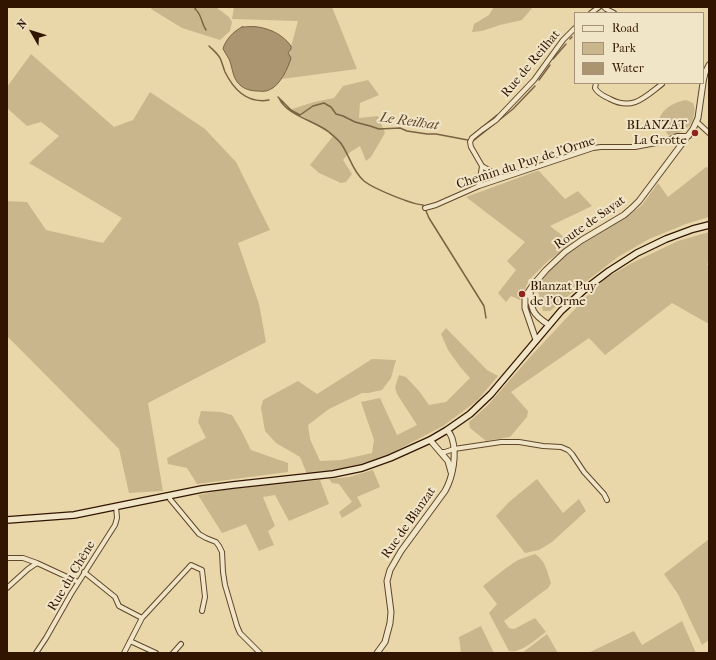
<!DOCTYPE html>
<html>
<head>
<meta charset="utf-8">
<style>
  body { margin:0 }
  #map { position:relative; width:716px; height:660px; overflow:hidden; background:#e9d7aa; font-family:"IM FELL French Canon",serif }
  canvas { display:block }
  .frame { position:absolute; inset:0; border:8px solid #321500; pointer-events:none }
  .legend { position:absolute; left:574px; top:12px; width:130px; height:72px; box-sizing:border-box; background:#f1e5c8; border:1px solid #a59278; margin:0; padding:5px 7px; list-style:none; font-size:12px; color:#321500 }
  .legend li { display:flex; align-items:center; gap:8px; height:20px }
  .legend b { width:20px; border:1px solid #a59278 }
  .north { position:absolute; left:12px; top:12px; width:40px; height:40px; -webkit-text-stroke:3px #f1e5c8; paint-order:stroke; rotate:309deg; font-size:11px; font-weight:700; line-height:16px; text-align:center; color:#321500 }
  .north::after { content:''; display:block; margin:auto; width:14px; height:18px; background:#321500; clip-path:polygon(50% 0,100% 100%,50% 72%,0 100%) }
</style>
</head>
<body>
<div id="map">
<canvas width="716" height="660"></canvas>
<div class="frame"></div>
<ul class="legend">
<li><b style="height:5px;background:#f1e5c8"></b>Road</li>
<li><b style="height:11px;background:#cab68d"></b>Park</li>
<li><b style="height:11px;background:#ab9570"></b>Water</li>
</ul>
<div class="north">N</div>
</div>
<script>
const ctx = document.querySelector('canvas').getContext('2d');
ctx.lineJoin = 'round';
function fill(path, color) {
  ctx.fillStyle = color;
  ctx.fill(path, 'evenodd');
}
function strokePath(path, color, width, dash) {
  ctx.strokeStyle = color;
  ctx.lineWidth = width;
  ctx.lineCap = dash ? 'butt' : 'round';
  ctx.setLineDash(dash || []);
  ctx.stroke(path);
}
function drawText(font, color, halo, rows, align = 'center') {
  ctx.font = font + ' "IM FELL French Canon",serif';
  ctx.lineWidth = 4;
  ctx.setLineDash([]);
  ctx.textBaseline = 'middle';
  ctx.strokeStyle = halo;
  ctx.fillStyle = color;
  for (const [text, x, y, turn = 0] of rows) {
    ctx.save();
    ctx.translate(x, y);
    ctx.rotate((+turn || 0) * Math.PI / 180);
    ctx.textAlign = isNaN(turn) ? turn : align;
    if (halo) ctx.strokeText(text, 0, 0);
    ctx.fillText(text, 0, 0);
    ctx.restore();
  }
}
fill(new Path2D(`
  M 152,7 L 216,7 L 229,17 L 232,22 L 230,31 L 220,40 L 182,28 L 151,9 Z
  M 234,7 L 332,7 L 357,69 L 282,79 L 298,21 L 232,19 Z
  M 494,7 L 533,7 L 522,20 L 500,25 L 482,31 L 472,32 L 474,24 L 489,15 Z
  M 31,54 L 114,127 L 133,120 L 150,92 L 205,129 L 236,162 L 270,230 L 238,243 L 259,304 L 266,342 L 148,403 L 163,491 L 129,493 L 119,449 L 7,336 L 7,201 L 27,202 L 46,230 L 103,243 L 122,218 L 29,163 L 59,136 L 41,122 L 27,126 L 7,108 L 7,87 Z
  M 368,80 L 379,95 L 360,103 L 359,118 L 378,116 L 385,133 L 371,157 L 366,161 L 360,146 L 349,153 L 343,160 L 352,174 L 346,182 L 341,183 L 319,173 L 310,165 L 333,136 L 292,109 L 314,102 L 334,98 L 343,86 Z
  M 686,100 L 693,103 C 695,107 695,110 694,115 C 692,128 680,135 668,135 L 659,120 C 662,108 675,102 686,100 Z
  M 706,167 L 709,168 L 709,217 L 686,224 L 649,239 L 618,257 L 579,287 L 550,311 L 543,311 L 537,287 L 545,275 L 565,255 L 605,230 L 631,214 L 642,205 L 658,183 L 668,197 Z
  M 537,171 L 539,171 L 565,199 L 578,191 L 592,206 L 550,226 L 572,243 L 548,261 L 529,280 L 520,300 L 511,296 L 506,302 L 498,293 L 516,270 L 507,261 L 525,242 L 466,197 Z
  M 709,232 L 709,260 L 707,265 L 709,266 L 709,324 L 672,303 L 605,355 L 589,338 L 511,392 L 528,411 L 527,417 L 510,437 L 486,441 L 470,428 L 469,422 L 487,406 L 531,356 L 587,296 L 606,278 L 632,263 L 678,241 Z
  M 446,328 L 487,370 L 498,376 L 477,401 L 443,426 L 384,457 L 363,465 L 329,472 L 307,474 L 300,457 L 276,443 L 265,431 L 261,408 L 263,400 L 298,381 L 317,394 L 372,359 L 396,360 L 391,378 L 382,390 L 368,393 L 362,393 L 329,409 L 308,425 L 310,439 L 320,461 L 341,460 L 372,453 L 374,440 L 361,402 L 380,398 L 397,435 L 417,425 L 397,394 L 395,387 L 399,375 L 406,377 L 419,391 L 429,405 L 446,402 L 470,378 L 461,368 L 448,350 L 441,334 Z
  M 201,411 L 221,412 L 232,415 L 241,430 L 251,450 L 288,463 L 288,472 L 197,484 L 187,468 L 168,464 L 167,458 L 206,438 L 198,422 Z
  M 373,470 L 380,487 L 357,497 L 362,506 L 342,518 L 339,512 L 352,502 L 339,484 L 332,483 L 329,479 L 349,477 Z
  M 537,479 L 563,513 L 579,499 L 586,511 L 552,542 L 539,550 L 525,553 L 496,516 L 509,502 Z
  M 320,480 L 329,504 L 289,521 L 275,495 L 263,497 L 275,526 L 268,531 L 274,545 L 259,551 L 246,524 L 222,533 L 198,495 L 229,489 Z
  M 709,539 L 709,640 L 702,645 L 678,594 L 664,574 Z
  M 535,554 C 546,561 547,572 551,583 L 548,588 L 504,621 L 509,628 L 514,629 L 535,618 L 546,632 C 537,638 521,654 509,651 L 489,613 L 497,604 L 483,586 L 506,568 L 518,560 Z
  M 682,621 L 696,653 L 588,653 L 634,631 L 642,645 Z
  M 481,626 L 494,653 L 461,653 L 459,637 Z
  M 547,634 L 558,653 L 522,653 Z`), '#cab68d');
const water = new Path2D(`
  M 242,27 C 247,27 253,26 258,27 C 271,29 283,35 291,46 L 291,49 L 288,53 L 291,58 C 288,68 280,86 269,90 C 266,92 260,91 257,91 C 251,91 244,89 240,85 C 232,78 233,68 229,59 C 227,56 225,52 223,49 C 225,40 234,31 242,27 Z`);
fill(water, '#ab9570');
strokePath(water, '#7b6243', 1);
strokePath(new Path2D(`
  M 196,7 L 195,9 C 202,14 201,23 206,30
  M 570,39 L 572,37
  M 209,46 C 213,50 217,53 220,58 C 222,62 223,67 225,72 C 234,90 247,104 269,100
  M 553,59 L 566,44
  M 539,80 L 550,65
  M 278,97 L 291,110 L 300,115 L 313,106 L 324,103 L 331,107 L 336,114 L 343,116 L 355,122 L 370,126 L 379,129 L 400,128 L 407,131 L 427,134 L 436,134 L 473,141 L 513,109 L 535,86
  M 279,98 C 286,115 315,121 329,132 C 333,136 339,140 342,145 C 350,157 353,172 364,181 C 374,189 411,204 423,205
  M 470,137 L 497,115
  M 426,211 L 429,218 L 484,306 L 486,318`), '#7b6243', 1.5);
const minor = new Path2D(`
  M 604,7 L 606,9 L 614,13
  M 591,13 L 599,7
  M 596,83 L 595,88 C 598,94 604,96 610,99 C 633,111 645,97 662,84
  M 697,122 L 709,133
  M 670,139 L 677,136 L 689,136
  M 482,166 L 499,176 L 506,177
  M 479,186 L 482,166 L 471,147 L 470,142 L 472,138 L 482,130 L 496,120 L 534,80 L 563,40 L 575,28
  M 425,208 L 436,205 L 479,186 L 593,148 L 601,147 L 635,147 L 672,140 L 677,140 L 683,143
  M 440,452 L 445,452 L 454,449 L 501,442 L 519,442 L 543,446 L 561,447 L 568,450 L 572,454 L 584,472 L 604,494 L 607,500
  M 170,495 L 170,499 L 199,534 L 206,538 L 216,542 L 219,546 L 222,552 L 223,572 L 225,585 L 237,626 L 240,633 L 260,653
  M 7,558 L 23,558 L 37,563
  M 84,572 L 115,597 L 119,606 L 142,618 L 191,565 L 202,570 L 205,597 L 202,611
  M 7,588 L 28,569 L 37,563 L 78,582
  M 130,641 L 156,653
  M 36,653 L 46,638 L 71,594 L 115,525 L 117,518 L 116,506
  M 124,653 L 142,618
  M 173,653 L 181,644`);
const tertiary = new Path2D(`
  M 703,82 L 705,73 L 709,65
  M 530,290 C 531,310 532,314 549,325
  M 536,340 L 525,308 L 525,297 L 533,285 L 546,270 L 565,252 L 582,240 L 624,215 L 632,208 L 639,201 L 693,129 L 698,118 L 703,83
  M 430,440 L 448,461 L 451,472
  M 377,653 L 385,642 L 390,623 L 391,612 L 387,581 L 390,570 L 401,551 L 445,491 C 453,477 457,454 452,438 C 451,435 449,432 447,430`);
const secondary = new Path2D(`
  M 7,520 L 74,515 L 202,489 L 233,485 L 333,474 L 362,468 L 390,458 L 430,440 L 447,430 L 470,414 L 491,394 L 561,311 L 584,290 L 609,271 L 637,253 L 666,239 L 693,229 L 709,225`);
strokePath(minor, '#60462a', 6);
strokePath(tertiary, '#60462a', 7);
strokePath(secondary, '#321500', 8);
strokePath(minor, '#f1e5c8', 4);
strokePath(tertiary, '#f1e5c8', 5);
strokePath(secondary, '#f1e5c8', 5.5);
for (const [x, y, r, color] of [
  [695,133,4,"#8f2418"],
  [522,294,4,"#8f2418"]
]) {
  const dot = new Path2D();
  dot.arc(x, y, r, 0, 2 * Math.PI);
  ctx.fillStyle = color;
  ctx.fill(dot);
  strokePath(dot, '#f1e5c8', 1.5);
}
drawText('13px', '#321500', '#f1e5c8', [
  ["Rue de Reilhat",531,64,-50],
  ["Chemin du Puy de l'Orme",526,163,-18],
  ["Route de Sayat",590,223,-35],
  ["Rue de Blanzat",409,523,-55],
  ["Rue du Chêne",72,576,-59]
]);
drawText('13px', '#321500', '#f1e5c8', [
  ["BLANZAT",687,126],
  ["La Grotte",687,141],
  ["Blanzat Puy",530,287,"left"],
  ["de l'Orme",530,302,"left"]
], 'right');
drawText('italic 14px', '#62482d', '#f1e5c8', [
  ["Le Reilhat",409,122,8]
]);
</script>
</body>
</html>
